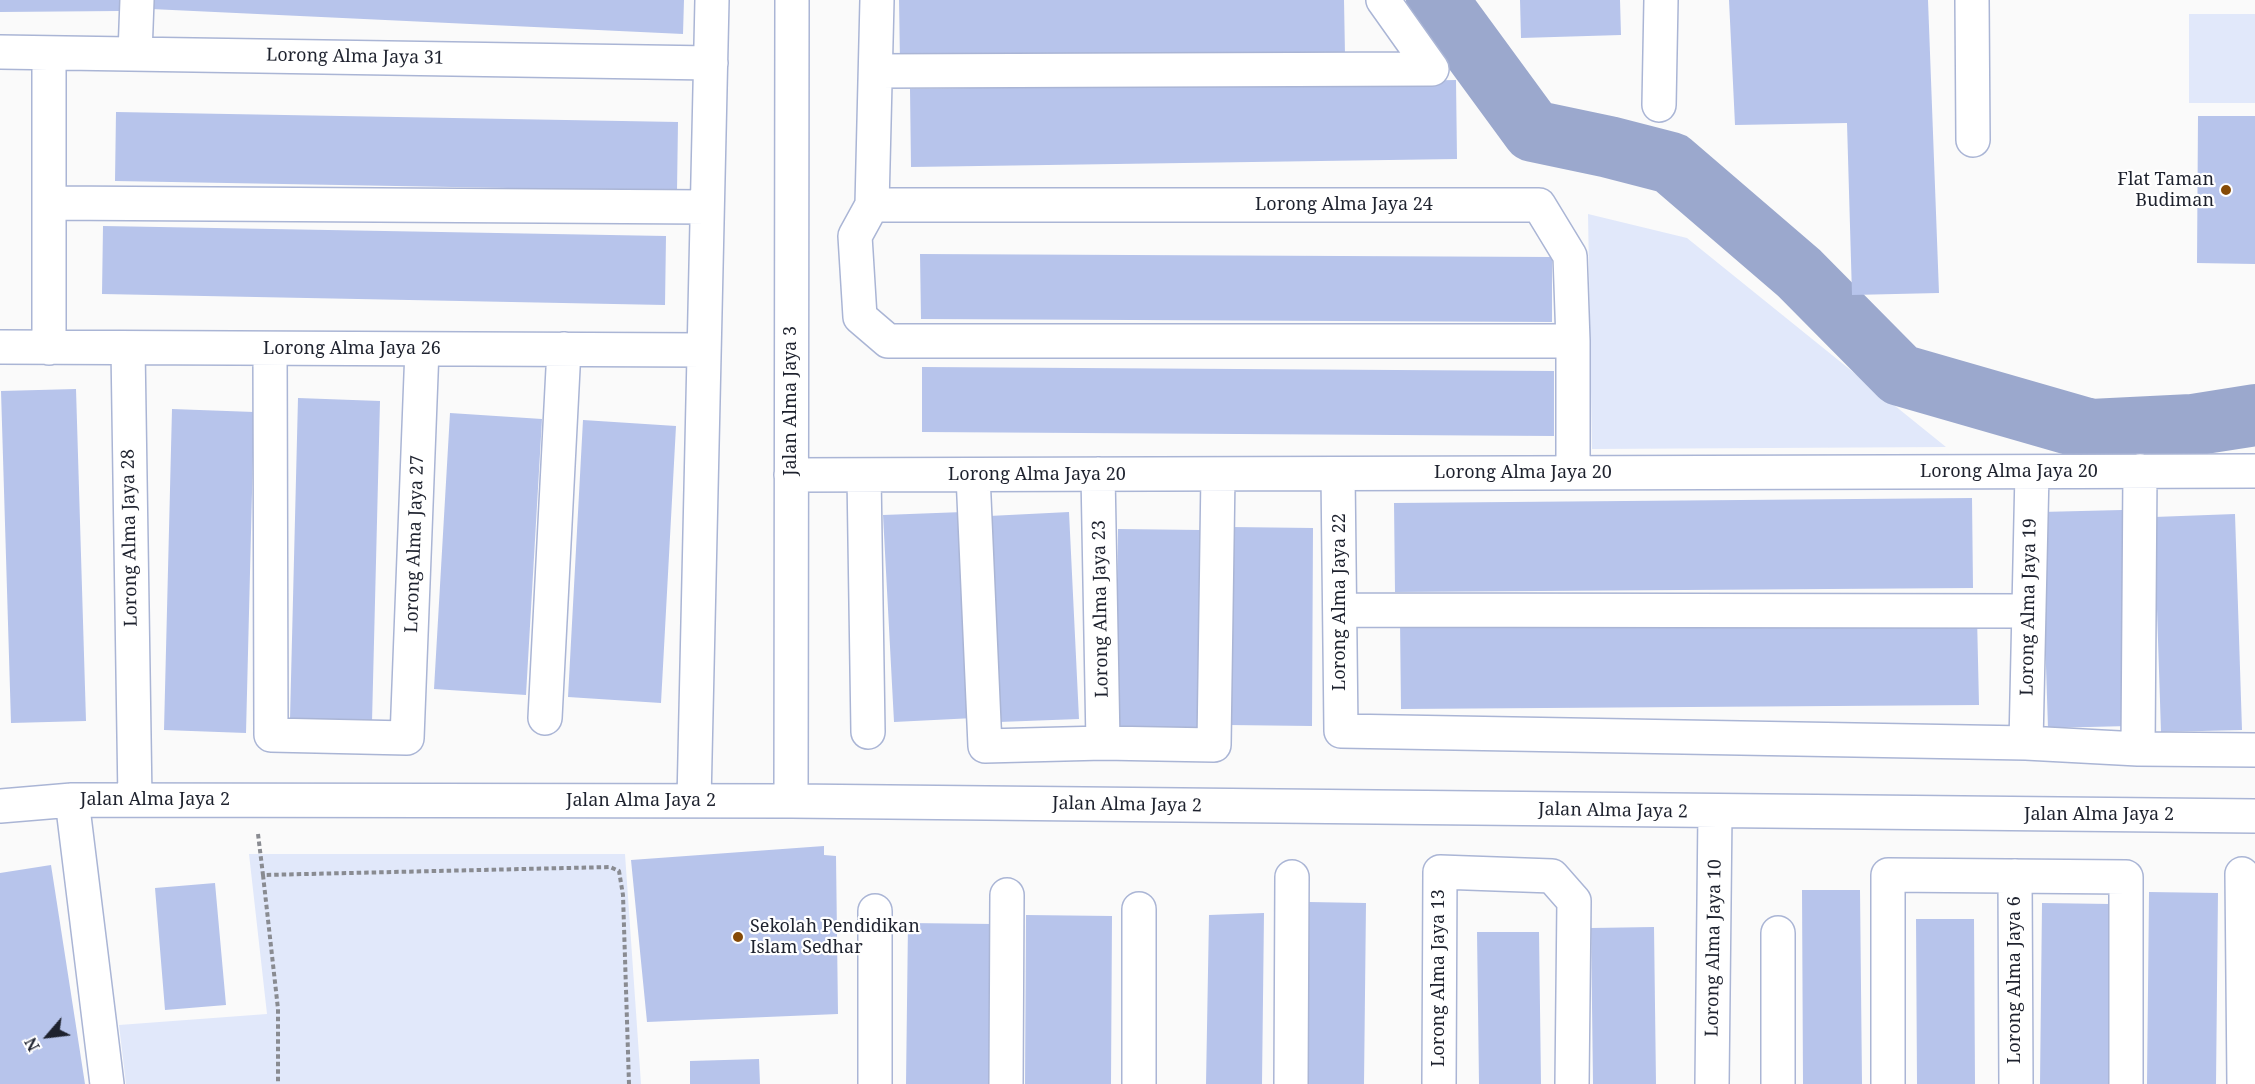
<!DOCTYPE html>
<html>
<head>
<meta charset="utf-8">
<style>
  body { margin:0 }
  #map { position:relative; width:2255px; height:1084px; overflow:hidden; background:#fafafa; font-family:"Noto Serif",serif }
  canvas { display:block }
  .north { position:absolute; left:18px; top:1006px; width:60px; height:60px; -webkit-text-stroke:4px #fff; paint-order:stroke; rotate:242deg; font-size:16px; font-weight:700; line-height:24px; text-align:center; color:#1e222e }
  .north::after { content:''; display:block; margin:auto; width:21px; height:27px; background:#1e222e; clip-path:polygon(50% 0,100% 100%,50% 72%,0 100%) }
</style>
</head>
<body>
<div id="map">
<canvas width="2255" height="1084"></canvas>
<div class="north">N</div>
</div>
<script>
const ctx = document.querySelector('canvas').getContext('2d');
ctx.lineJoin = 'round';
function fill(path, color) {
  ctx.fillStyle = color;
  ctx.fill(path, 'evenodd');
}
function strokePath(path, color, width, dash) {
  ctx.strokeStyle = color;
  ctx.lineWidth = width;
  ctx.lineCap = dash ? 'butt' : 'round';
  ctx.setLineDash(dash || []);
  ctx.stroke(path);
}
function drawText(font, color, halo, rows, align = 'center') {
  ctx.font = font + ' "Noto Serif",serif';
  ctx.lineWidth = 4.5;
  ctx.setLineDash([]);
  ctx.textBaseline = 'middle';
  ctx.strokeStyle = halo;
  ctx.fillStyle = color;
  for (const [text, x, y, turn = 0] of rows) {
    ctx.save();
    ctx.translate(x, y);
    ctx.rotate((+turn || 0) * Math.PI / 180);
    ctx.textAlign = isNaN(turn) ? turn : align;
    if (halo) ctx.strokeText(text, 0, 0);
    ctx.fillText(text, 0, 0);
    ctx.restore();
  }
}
fill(new Path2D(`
  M 2189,14 L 2255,14 L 2255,103 L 2189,103 Z
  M 1588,214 L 1687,238 L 1946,447 L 1592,449 Z
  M 249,854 L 625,854 L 641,1084 L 126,1084 L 119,1025 L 267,1014 Z`), '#e1e8fa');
strokePath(new Path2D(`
  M 1437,0 L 1533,131 L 1609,147 L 1671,163 L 1799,273 L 1900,375 L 2091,430 L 2192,425 L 2255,415`), '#9ba8cd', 62);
fill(new Path2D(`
  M 0,0 L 120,0 L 119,11 L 0,12 Z
  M 152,0 L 684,0 L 683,34 L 151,9 Z
  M 899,0 L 1344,0 L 1345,55 L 900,63 Z
  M 1520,0 L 1620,0 L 1621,35 L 1521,38 Z
  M 1729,0 L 1928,0 L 1939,293 L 1852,295 L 1847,123 L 1735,125 Z
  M 1456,80 L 1457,159 L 911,167 L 910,89 Z
  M 116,112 L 678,122 L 677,191 L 115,181 Z
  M 2198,116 L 2255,116 L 2255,264 L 2197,263 Z
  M 103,226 L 666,236 L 665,305 L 102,294 Z
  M 920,254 L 1552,257 L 1552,322 L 921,319 Z
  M 922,367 L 1554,371 L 1554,436 L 922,432 Z
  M 76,389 L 86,721 L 11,723 L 1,391 Z
  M 298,398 L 380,401 L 372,722 L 290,719 Z
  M 172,409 L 254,412 L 246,733 L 164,730 Z
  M 450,413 L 542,419 L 526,695 L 434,689 Z
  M 583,420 L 676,426 L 661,703 L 568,697 Z
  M 1972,498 L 1973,588 L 1395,592 L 1394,503 Z
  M 2122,510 L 2129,726 L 2048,728 L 2041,512 Z
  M 963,512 L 974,718 L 894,722 L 883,515 Z
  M 1069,512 L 1079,719 L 999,722 L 989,516 Z
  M 2235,514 L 2242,730 L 2161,732 L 2154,517 Z
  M 1230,527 L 1313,528 L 1312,726 L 1229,725 Z
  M 1118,529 L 1201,530 L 1200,728 L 1116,727 Z
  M 1977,616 L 1979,705 L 1401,709 L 1400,620 Z
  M 824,846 L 824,855 L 836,856 L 838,1014 L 647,1022 L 631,860 Z
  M 51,865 L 85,1084 L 0,1084 L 0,873 Z
  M 215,883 L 226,1005 L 165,1010 L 155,888 Z
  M 1802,890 L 1860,890 L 1862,1084 L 1803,1084 Z
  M 2149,892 L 2218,893 L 2216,1084 L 2147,1084 Z
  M 1309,902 L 1366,903 L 1364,1084 L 1306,1084 Z
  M 2042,903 L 2111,904 L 2109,1084 L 2040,1084 Z
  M 1264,913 L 1262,1084 L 1206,1084 L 1209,915 Z
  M 1026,915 L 1112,916 L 1111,1084 L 1025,1084 Z
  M 1916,919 L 1974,919 L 1975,1084 L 1917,1084 Z
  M 908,923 L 994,924 L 993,1084 L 906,1084 Z
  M 1654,927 L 1656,1084 L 1593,1084 L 1591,928 Z
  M 1477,932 L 1539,932 L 1541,1084 L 1479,1084 Z
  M 759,1059 L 760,1084 L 690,1084 L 690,1061 Z`), '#b7c4eb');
const minor = new Path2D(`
  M 877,0 L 872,205 L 855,236 L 860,317 L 888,341 L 1573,341
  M 1972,0 L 1973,140
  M 0,52 L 711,63
  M 135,54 L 137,0
  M 876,71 L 1432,69 L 1383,0
  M 1659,105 L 1661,0
  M 49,203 L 707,207
  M 872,205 L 1539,205 L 1570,256 L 1573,341 L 1573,473
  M 0,347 L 704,350
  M 49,348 L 49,53
  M 128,348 L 135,800
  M 270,349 L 271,735 L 407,738 L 422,349
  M 1098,474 L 1103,743
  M 1338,474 L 1341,731 L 2026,743 L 2138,749 L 2255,750
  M 791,475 L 2255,471
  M 864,475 L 868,732
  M 973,475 L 985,746 L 1103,743 L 1214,745 L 1218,474
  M 1340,610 L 2029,611
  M 545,718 L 564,349
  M 2026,743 L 2032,472
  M 2138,749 L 2140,471
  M 72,800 L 107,1084
  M 694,801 L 712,0
  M 791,801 L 792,0
  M 0,806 L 72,800 L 791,801 L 2255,816
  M 2242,874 L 2244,1084
  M 2015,876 L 2016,1084
  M 875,911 L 875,1084
  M 1006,1084 L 1007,895
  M 1139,1084 L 1139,909
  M 1291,1084 L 1292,877
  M 1439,1084 L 1440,872 L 1552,876 L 1574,901 L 1572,1084
  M 1712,1084 L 1715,812
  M 1778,1084 L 1778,933
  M 1888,1084 L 1888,875 L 2126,877 L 2126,1084`);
strokePath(minor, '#aab5d5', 36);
strokePath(new Path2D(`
  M 258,834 L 263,875 L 610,867 L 619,871 L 623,895 L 629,1084
  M 263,875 L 278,1009 L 278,1084`), '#898b91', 4, [4.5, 3]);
strokePath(minor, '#fff', 33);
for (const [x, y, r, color] of [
  [2226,190,6,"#864a06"],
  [738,937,6,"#864a06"]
]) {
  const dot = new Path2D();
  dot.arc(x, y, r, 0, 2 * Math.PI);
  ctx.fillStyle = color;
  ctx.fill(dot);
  strokePath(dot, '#fff', 2);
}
drawText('18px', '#1e222e', '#fff', [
  ["Lorong Alma Jaya 31",355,57,1],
  ["Lorong Alma Jaya 24",1344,205],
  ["Lorong Alma Jaya 26",352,349],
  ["Jalan Alma Jaya 3",791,401,-90],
  ["Lorong Alma Jaya 20",2009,472],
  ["Lorong Alma Jaya 20",1523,473],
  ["Lorong Alma Jaya 20",1037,475],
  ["Lorong Alma Jaya 28",130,538,-91],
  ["Lorong Alma Jaya 27",415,544,-88],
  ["Lorong Alma Jaya 22",1340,602,-90],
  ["Lorong Alma Jaya 19",2029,607,-89],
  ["Lorong Alma Jaya 23",1101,609,-91],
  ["Jalan Alma Jaya 2",155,800],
  ["Jalan Alma Jaya 2",641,801],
  ["Jalan Alma Jaya 2",1127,805,1],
  ["Jalan Alma Jaya 2",1613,811,1],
  ["Jalan Alma Jaya 2",2099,815],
  ["Lorong Alma Jaya 10",1714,948,-89],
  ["Lorong Alma Jaya 13",1439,978,-90],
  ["Lorong Alma Jaya 6",2015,980,-90]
]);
drawText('18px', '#1e222e', '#fff', [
  ["Flat Taman",2214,180],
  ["Budiman",2214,201],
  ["Sekolah Pendidikan",750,927,"left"],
  ["Islam Sedhar",750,948,"left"]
], 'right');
</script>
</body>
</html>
